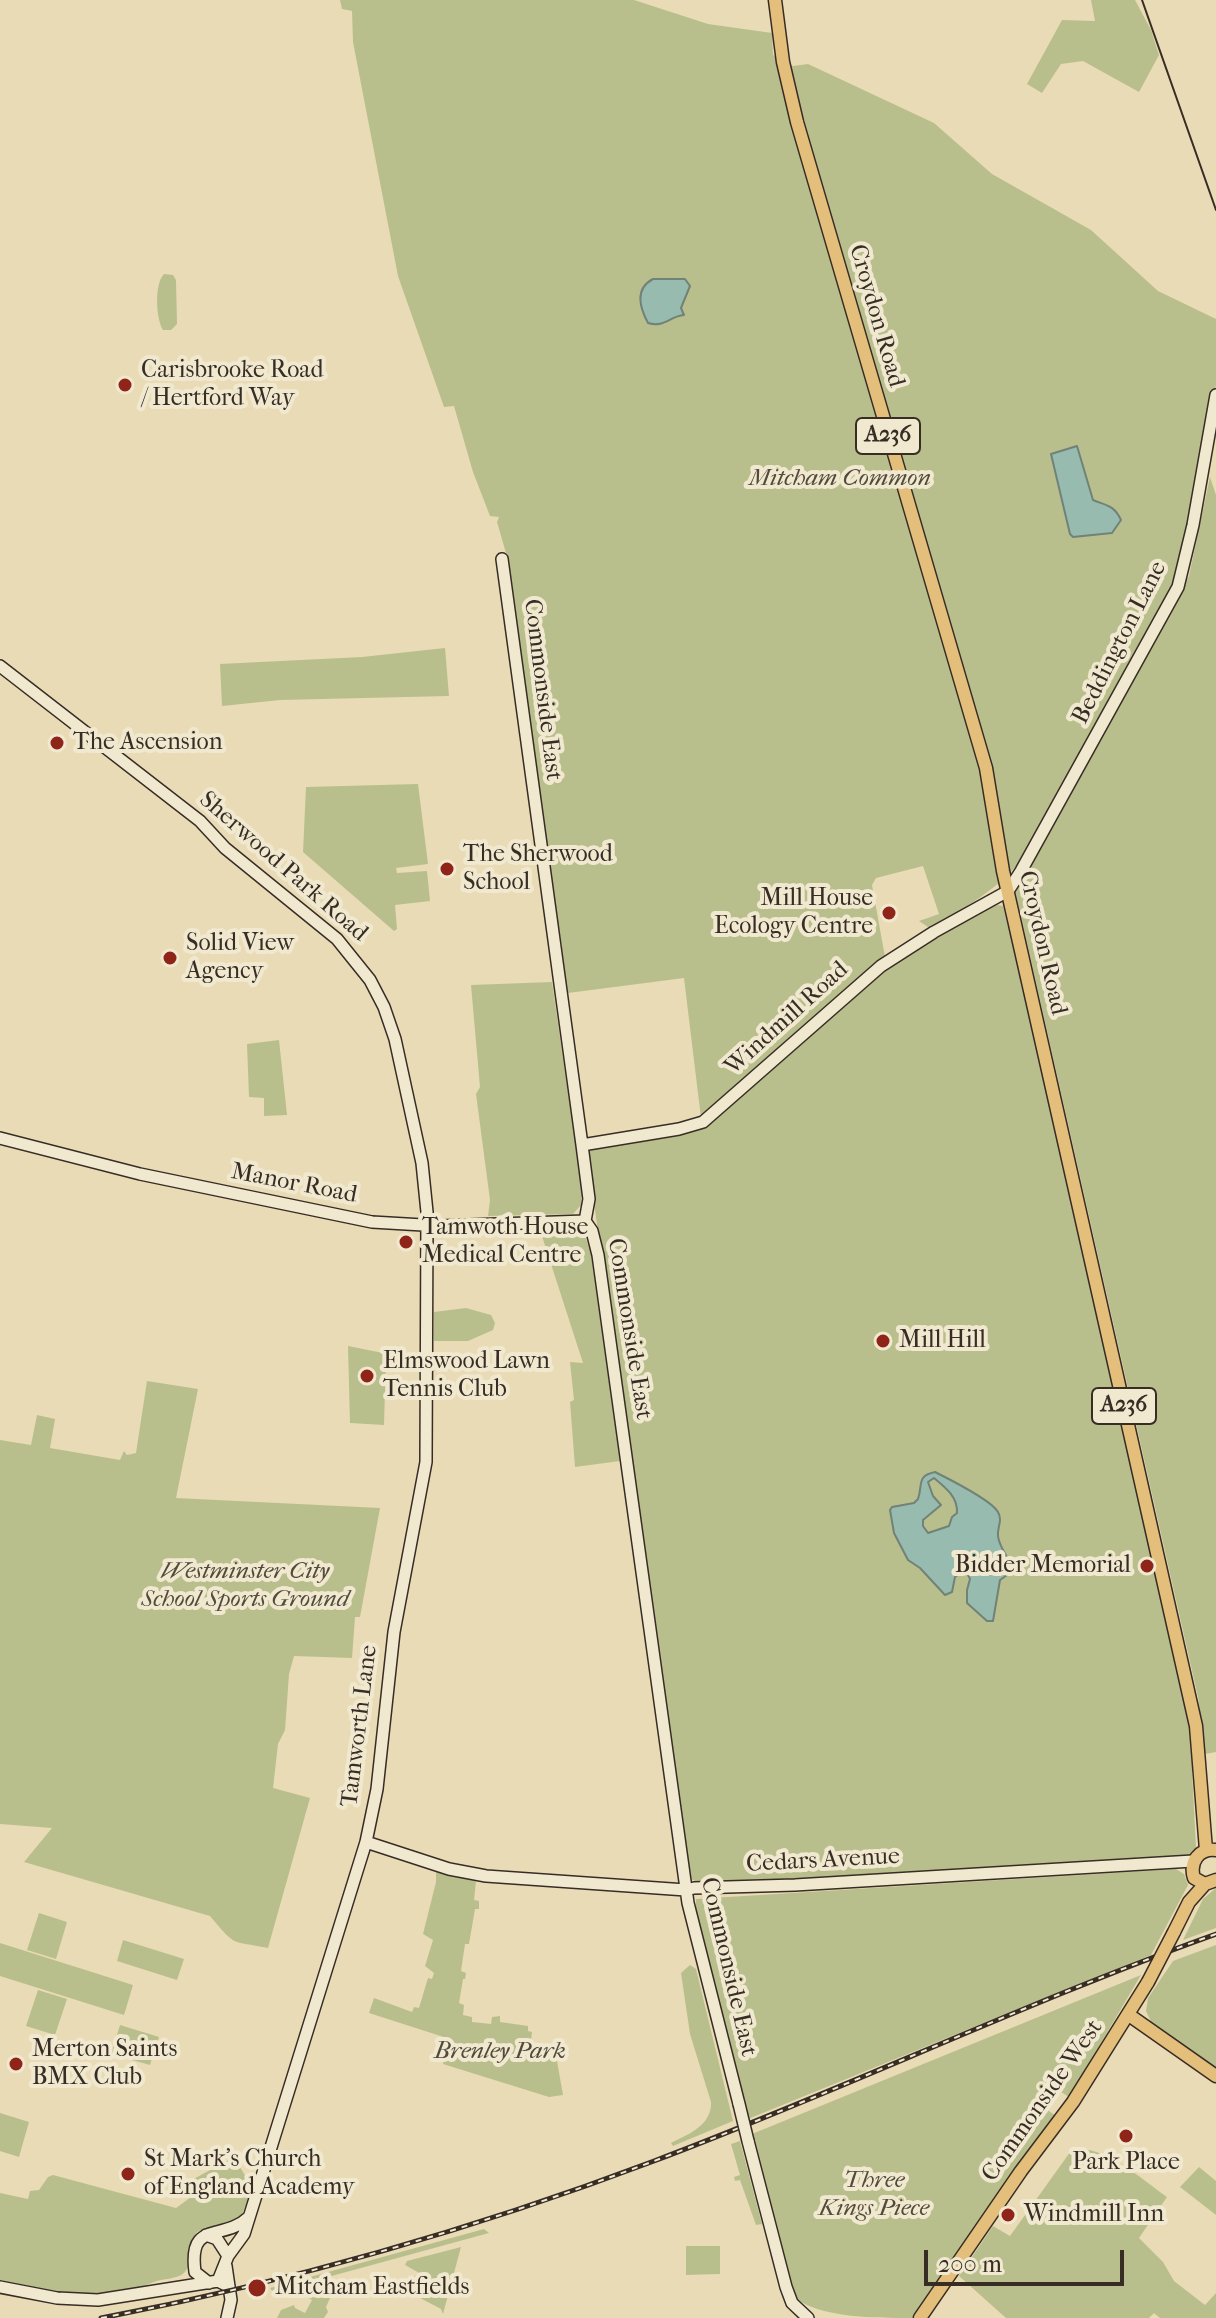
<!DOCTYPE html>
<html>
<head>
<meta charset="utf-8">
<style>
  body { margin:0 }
  #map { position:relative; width:1216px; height:2318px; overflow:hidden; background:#e9dbb6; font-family:"IM FELL French Canon",serif }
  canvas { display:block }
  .scale { position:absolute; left:924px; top:2250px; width:200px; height:36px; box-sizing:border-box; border:4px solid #382d25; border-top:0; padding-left:10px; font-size:24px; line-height:28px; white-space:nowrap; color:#382d25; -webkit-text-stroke:6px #f1e8d0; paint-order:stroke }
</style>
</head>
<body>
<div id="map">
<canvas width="1216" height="2318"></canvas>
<div class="scale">200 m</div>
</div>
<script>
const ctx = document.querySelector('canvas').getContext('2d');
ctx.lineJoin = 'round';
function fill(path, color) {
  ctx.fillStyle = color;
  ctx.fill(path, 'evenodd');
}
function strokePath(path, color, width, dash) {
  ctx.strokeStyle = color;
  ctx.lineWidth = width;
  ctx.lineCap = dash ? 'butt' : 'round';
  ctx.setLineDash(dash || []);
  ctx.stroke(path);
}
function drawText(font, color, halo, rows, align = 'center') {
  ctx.font = font + ' "IM FELL French Canon",serif';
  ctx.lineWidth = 8;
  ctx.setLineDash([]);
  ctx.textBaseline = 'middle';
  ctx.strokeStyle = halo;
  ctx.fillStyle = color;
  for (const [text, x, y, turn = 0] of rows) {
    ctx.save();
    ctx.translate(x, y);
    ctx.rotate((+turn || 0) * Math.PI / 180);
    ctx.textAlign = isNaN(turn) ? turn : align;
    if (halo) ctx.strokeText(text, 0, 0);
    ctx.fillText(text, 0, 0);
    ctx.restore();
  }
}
fill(new Path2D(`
  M 340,0 L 634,0 L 708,24 L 772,33 L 773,55 L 793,66 L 808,64 L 934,123 L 992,174 L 1091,230 L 1158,291 L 1216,319 L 1216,385 L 1179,572 L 1022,859 C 998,890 963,908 931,929 L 919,921 L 939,914 L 923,866 L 876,878 L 872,885 L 885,957 L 701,1118 L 684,978 L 568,993 L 558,947 L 562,946 L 559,929 L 557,930 L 508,560 L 497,522 L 499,517 L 490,516 L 473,472 L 454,406 L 444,407 L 398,276 L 353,42 L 352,11 L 342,9 Z
  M 1091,0 L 1135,0 L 1151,30 L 1159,55 L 1139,92 L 1083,61 L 1061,64 L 1042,93 L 1027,84 L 1062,20 L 1095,21 Z
  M 164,274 L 173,275 L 176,280 L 177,324 L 171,330 L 163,330 C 156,319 154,284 164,274 Z
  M 1210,477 L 1216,495 L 1216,1752 L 1205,1754 L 1198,1697 L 1016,894 L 1016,889 L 1069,798 L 1189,576 Z
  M 445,648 L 449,696 L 280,700 L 222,706 L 220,664 L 362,657 Z
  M 418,784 L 428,864 L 396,868 L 397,873 L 427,871 L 430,901 L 395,905 L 397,929 L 394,931 L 303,852 L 306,787 Z
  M 998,905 L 1003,906 L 1021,978 L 1187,1710 L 1195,1770 L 1192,1772 L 1196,1847 L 1193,1853 L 1188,1856 L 790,1882 L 699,1883 L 691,1879 L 689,1870 L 587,1154 L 591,1148 L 684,1132 L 898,956 L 985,909 Z
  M 552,982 L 582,1189 L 581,1205 L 573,1214 L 488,1216 L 490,1200 L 476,1094 L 480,1087 L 471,985 Z
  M 279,1040 L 287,1115 L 264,1116 L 264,1098 L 249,1097 L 247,1044 Z
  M 577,1229 L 585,1236 L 591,1254 L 620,1461 L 575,1467 L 570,1402 L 574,1400 L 570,1362 L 583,1363 L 540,1230 Z
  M 466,1308 L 491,1315 L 495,1323 L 493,1330 L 468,1341 L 434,1341 L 434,1312 Z
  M 348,1346 L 383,1353 L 386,1356 L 384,1425 L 350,1423 Z
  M 147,1381 L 198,1389 L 176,1498 L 380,1508 L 360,1617 L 355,1617 L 352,1658 L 294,1656 L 289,1674 L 285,1730 L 278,1744 L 273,1788 L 310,1798 L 268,1948 C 230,1940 237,1948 210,1916 L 24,1862 L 52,1828 L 0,1824 L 0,1440 L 31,1445 L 37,1415 L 55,1419 L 50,1448 L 120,1460 L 124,1451 L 127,1455 L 136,1453 Z
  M 1176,1869 L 1184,1874 L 1188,1885 L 1151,1955 L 748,2119 L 696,1917 L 696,1899 Z
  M 436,1871 L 476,1881 L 474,1900 L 479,1901 L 479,1909 L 475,1909 L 469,1944 L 465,1944 L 461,1971 L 466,1973 L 465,1979 L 463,1979 L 459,2003 L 464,2005 L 463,2015 L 472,2017 L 472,2022 L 491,2024 L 492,2017 L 500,2016 L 500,2022 L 528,2026 L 528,2031 L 532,2032 L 530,2049 L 548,2053 L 557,2061 L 563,2095 L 549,2097 L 443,2064 L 450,2039 L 369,2013 L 374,1998 L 412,2012 L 414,2007 L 419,2008 L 428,1978 L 432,1979 L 434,1973 L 425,1966 L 433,1940 L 423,1934 L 436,1882 Z
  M 1216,1888 L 1216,1928 L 1183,1940 L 1203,1899 Z
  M 39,1913 L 67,1922 L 56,1959 L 27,1950 Z
  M 123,1940 L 184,1959 L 177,1980 L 117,1961 Z
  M 0,1943 L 133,1985 L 124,2015 L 0,1976 Z
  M 1216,1945 L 1216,2071 L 1153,2026 L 1146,2011 L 1148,1998 L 1173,1961 Z
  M 690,1965 L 696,1969 L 733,2121 L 673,2146 L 671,2143 C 689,2134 712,2125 711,2102 L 690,2034 L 681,1973 Z
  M 1141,1975 L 1069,2097 L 1050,2085 L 1039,2104 L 1056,2116 L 1010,2176 L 912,2318 C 874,2318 820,2318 794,2297 L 752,2134 Z
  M 38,1990 L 67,1999 L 55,2035 L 26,2026 Z
  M 120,2025 L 159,2037 L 150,2065 L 111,2054 Z
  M 0,2113 L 29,2122 L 19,2157 L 0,2151 Z
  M 740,2141 L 762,2224 L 756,2225 L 740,2180 L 735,2181 L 734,2177 L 740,2175 L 731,2144 Z
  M 1073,2148 C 1108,2148 1139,2177 1167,2197 L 1139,2238 L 1163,2262 L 1174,2281 L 1205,2305 L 1216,2293 L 1216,2318 L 1160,2318 L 1154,2313 L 1149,2318 L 1006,2318 L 959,2276 L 993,2226 L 1010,2236 Z
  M 234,2157 L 252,2187 C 235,2240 238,2215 197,2232 C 186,2245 193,2265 184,2273 C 176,2280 163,2278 154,2282 C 105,2302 50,2293 0,2280 L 0,2193 L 28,2199 L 30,2191 L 39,2190 L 48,2177 L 53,2175 L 176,2208 L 191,2197 L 192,2186 L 190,2181 Z
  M 1199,2167 L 1216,2181 L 1216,2215 L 1180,2187 Z
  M 484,2229 L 489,2233 L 273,2292 L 270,2288 Z
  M 686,2246 L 720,2246 L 720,2274 L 686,2275 Z
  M 461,2247 L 443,2314 L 441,2309 L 405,2290 L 412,2277 L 421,2274 L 405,2265 L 407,2261 Z
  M 336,2285 L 326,2307 L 328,2312 L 324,2318 L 277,2318 L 281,2310 L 294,2305 L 295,2308 L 305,2313 L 312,2300 L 304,2295 L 302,2298 L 300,2293 Z`), '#b9bf8c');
const water = new Path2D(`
  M 653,279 L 685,279 L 690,286 L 681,308 L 684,315 C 670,316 664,328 648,323 C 640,308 634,289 653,279 Z
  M 1077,446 L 1093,500 C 1107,506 1114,505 1121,520 L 1112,533 L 1073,537 L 1070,534 L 1051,454 Z
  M 935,1472 C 947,1478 992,1501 998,1512 C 1003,1521 997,1527 998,1536 C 999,1548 1010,1558 1013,1571 L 1000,1580 L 993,1621 L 987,1621 L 967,1603 L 967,1590 L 970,1579 L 968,1575 L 959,1574 L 955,1577 L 952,1592 L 945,1595 L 920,1568 L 908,1560 L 894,1533 L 890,1510 L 892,1507 L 914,1503 L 918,1499 C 923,1485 916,1476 935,1472 ZM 934,1478 C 945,1487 958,1497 957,1513 L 952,1517 L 949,1526 L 928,1533 L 923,1526 L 923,1520 L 941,1505 L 933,1496 L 928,1482 Z`);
fill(water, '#97bbaf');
strokePath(water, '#718278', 2);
const secondary = new Path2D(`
  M 502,559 L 582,1145 L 589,1199 L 585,1221
  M 0,666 L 200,821 L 225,848 L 337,939 L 370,980 L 384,1007 L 395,1039 L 422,1163 L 427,1212 L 426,1462 L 394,1632 L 377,1789 L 366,1842 L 244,2234 L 228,2256
  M 0,1138 L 140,1174 L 372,1222 L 440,1226 L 585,1221
  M 582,1145 L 679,1129 L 703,1122 L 881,966 L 934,932 L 1008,891 L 1021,871 L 1178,587 L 1193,525 L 1216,395
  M 585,1221 L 592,1231 L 598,1255 L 688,1903 L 739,2104
  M 366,1842 L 449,1869 L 486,1876 L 686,1890 L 694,1888 L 795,1885 L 1193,1861
  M 748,2141 L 786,2287 L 792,2303 L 808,2318
  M 206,2235 L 217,2239 L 228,2256 L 218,2281
  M 226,2266 L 231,2300 L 227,2318
  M 209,2283 L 195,2272 C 188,2219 223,2242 249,2217
  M 0,2287 L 57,2298 L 98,2300 L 218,2281 L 228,2286`);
const primary = new Path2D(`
  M 775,0 L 783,62 L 797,122 L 986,768 L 1003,871 L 1196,1726 L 1206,1850
  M 1216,1850 C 1199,1848 1189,1862 1194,1878 L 1205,1884 L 1216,1880
  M 1174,1932 L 1189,1902 L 1205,1884
  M 1129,2015 L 1216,2076
  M 920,2318 L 1021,2171 L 1073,2102 L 1148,1982`);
strokePath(secondary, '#382d25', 14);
strokePath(primary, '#382d25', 15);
strokePath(secondary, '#f1e8d0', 11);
strokePath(primary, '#e4be7b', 12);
strokePath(new Path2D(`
  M 1142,0 L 1216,210`), '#382d25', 2);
const rail = new Path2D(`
  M 101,2318 C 290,2282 474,2229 654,2161 C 843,2090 1026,2002 1216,1934`);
strokePath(rail, '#382d25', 5);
strokePath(rail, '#f1e8d0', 2, [6]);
const secondaryBridge = new Path2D(`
  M 739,2104 L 748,2141`);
const primaryBridge = new Path2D(`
  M 1148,1982 L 1174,1932`);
strokePath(secondaryBridge, '#382d25', 14, []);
strokePath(primaryBridge, '#382d25', 15, []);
strokePath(secondaryBridge, '#f1e8d0', 11);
strokePath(primaryBridge, '#e4be7b', 12);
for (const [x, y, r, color] of [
  [125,385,8,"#8f2418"],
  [57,743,8,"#8f2418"],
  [447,869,8,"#8f2418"],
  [889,913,8,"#8f2418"],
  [170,958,8,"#8f2418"],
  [406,1242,8,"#8f2418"],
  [883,1341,8,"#8f2418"],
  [367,1376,8,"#8f2418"],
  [1147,1566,8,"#8f2418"],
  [16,2064,8,"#8f2418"],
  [1126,2136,8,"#8f2418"],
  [128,2174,8,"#8f2418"],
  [1008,2215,8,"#8f2418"],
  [257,2288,10,"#8f2418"]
]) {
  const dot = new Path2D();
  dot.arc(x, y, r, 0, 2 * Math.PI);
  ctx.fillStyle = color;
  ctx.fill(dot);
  strokePath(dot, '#f1e8d0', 3);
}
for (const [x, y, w] of [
  [888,436,64],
  [1124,1406,64]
]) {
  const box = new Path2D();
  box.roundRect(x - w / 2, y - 18, w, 36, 6);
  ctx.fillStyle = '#f1e8d0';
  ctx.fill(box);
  strokePath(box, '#382d25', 2);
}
drawText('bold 22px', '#382d25', null, [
  ["A236",888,436],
  ["A236",1124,1406]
]);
drawText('24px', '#382d25', '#f1e8d0', [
  ["Croydon Road",876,316,74],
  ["Beddington Lane",1120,643,-63],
  ["Commonside East",542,690,83],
  ["Sherwood Park Road",283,867,41],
  ["Croydon Road",1042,943,77],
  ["Windmill Road",787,1019,-42],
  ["Manor Road",294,1184,11],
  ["Commonside East",629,1329,81],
  ["Tamworth Lane",360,1726,-83],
  ["Cedars Avenue",823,1861,-3],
  ["Commonside East",728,1967,77],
  ["Commonside West",1043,2101,-55]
]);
drawText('24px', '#382d25', '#f1e8d0', [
  ["Carisbrooke Road",141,371],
  ["/ Hertford Way",141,399],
  ["The Ascension",73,743],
  ["The Sherwood",463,855],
  ["School",463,883],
  ["Mill House",873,899,"right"],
  ["Ecology Centre",873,927,"right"],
  ["Solid View",186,944],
  ["Agency",186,972],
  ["Tamwoth House",422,1228],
  ["Medical Centre",422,1256],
  ["Mill Hill",899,1341],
  ["Elmswood Lawn",383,1362],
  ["Tennis Club",383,1390],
  ["Bidder Memorial",1131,1566,"right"],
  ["Merton Saints",32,2050],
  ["BMX Club",32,2078],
  ["St Mark's Church",144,2160],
  ["of England Academy",144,2188],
  ["Park Place",1126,2163,"center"],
  ["Windmill Inn",1024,2215],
  ["Mitcham Eastfields",275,2288]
], 'left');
drawText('italic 24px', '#524a3a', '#f1e8d0', [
  ["Mitcham Common",840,479],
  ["Westminster City",245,1572],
  ["School Sports Ground",245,1600],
  ["Brenley Park",500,2052],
  ["Three",874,2181],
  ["Kings Piece",874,2209]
]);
</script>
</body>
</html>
